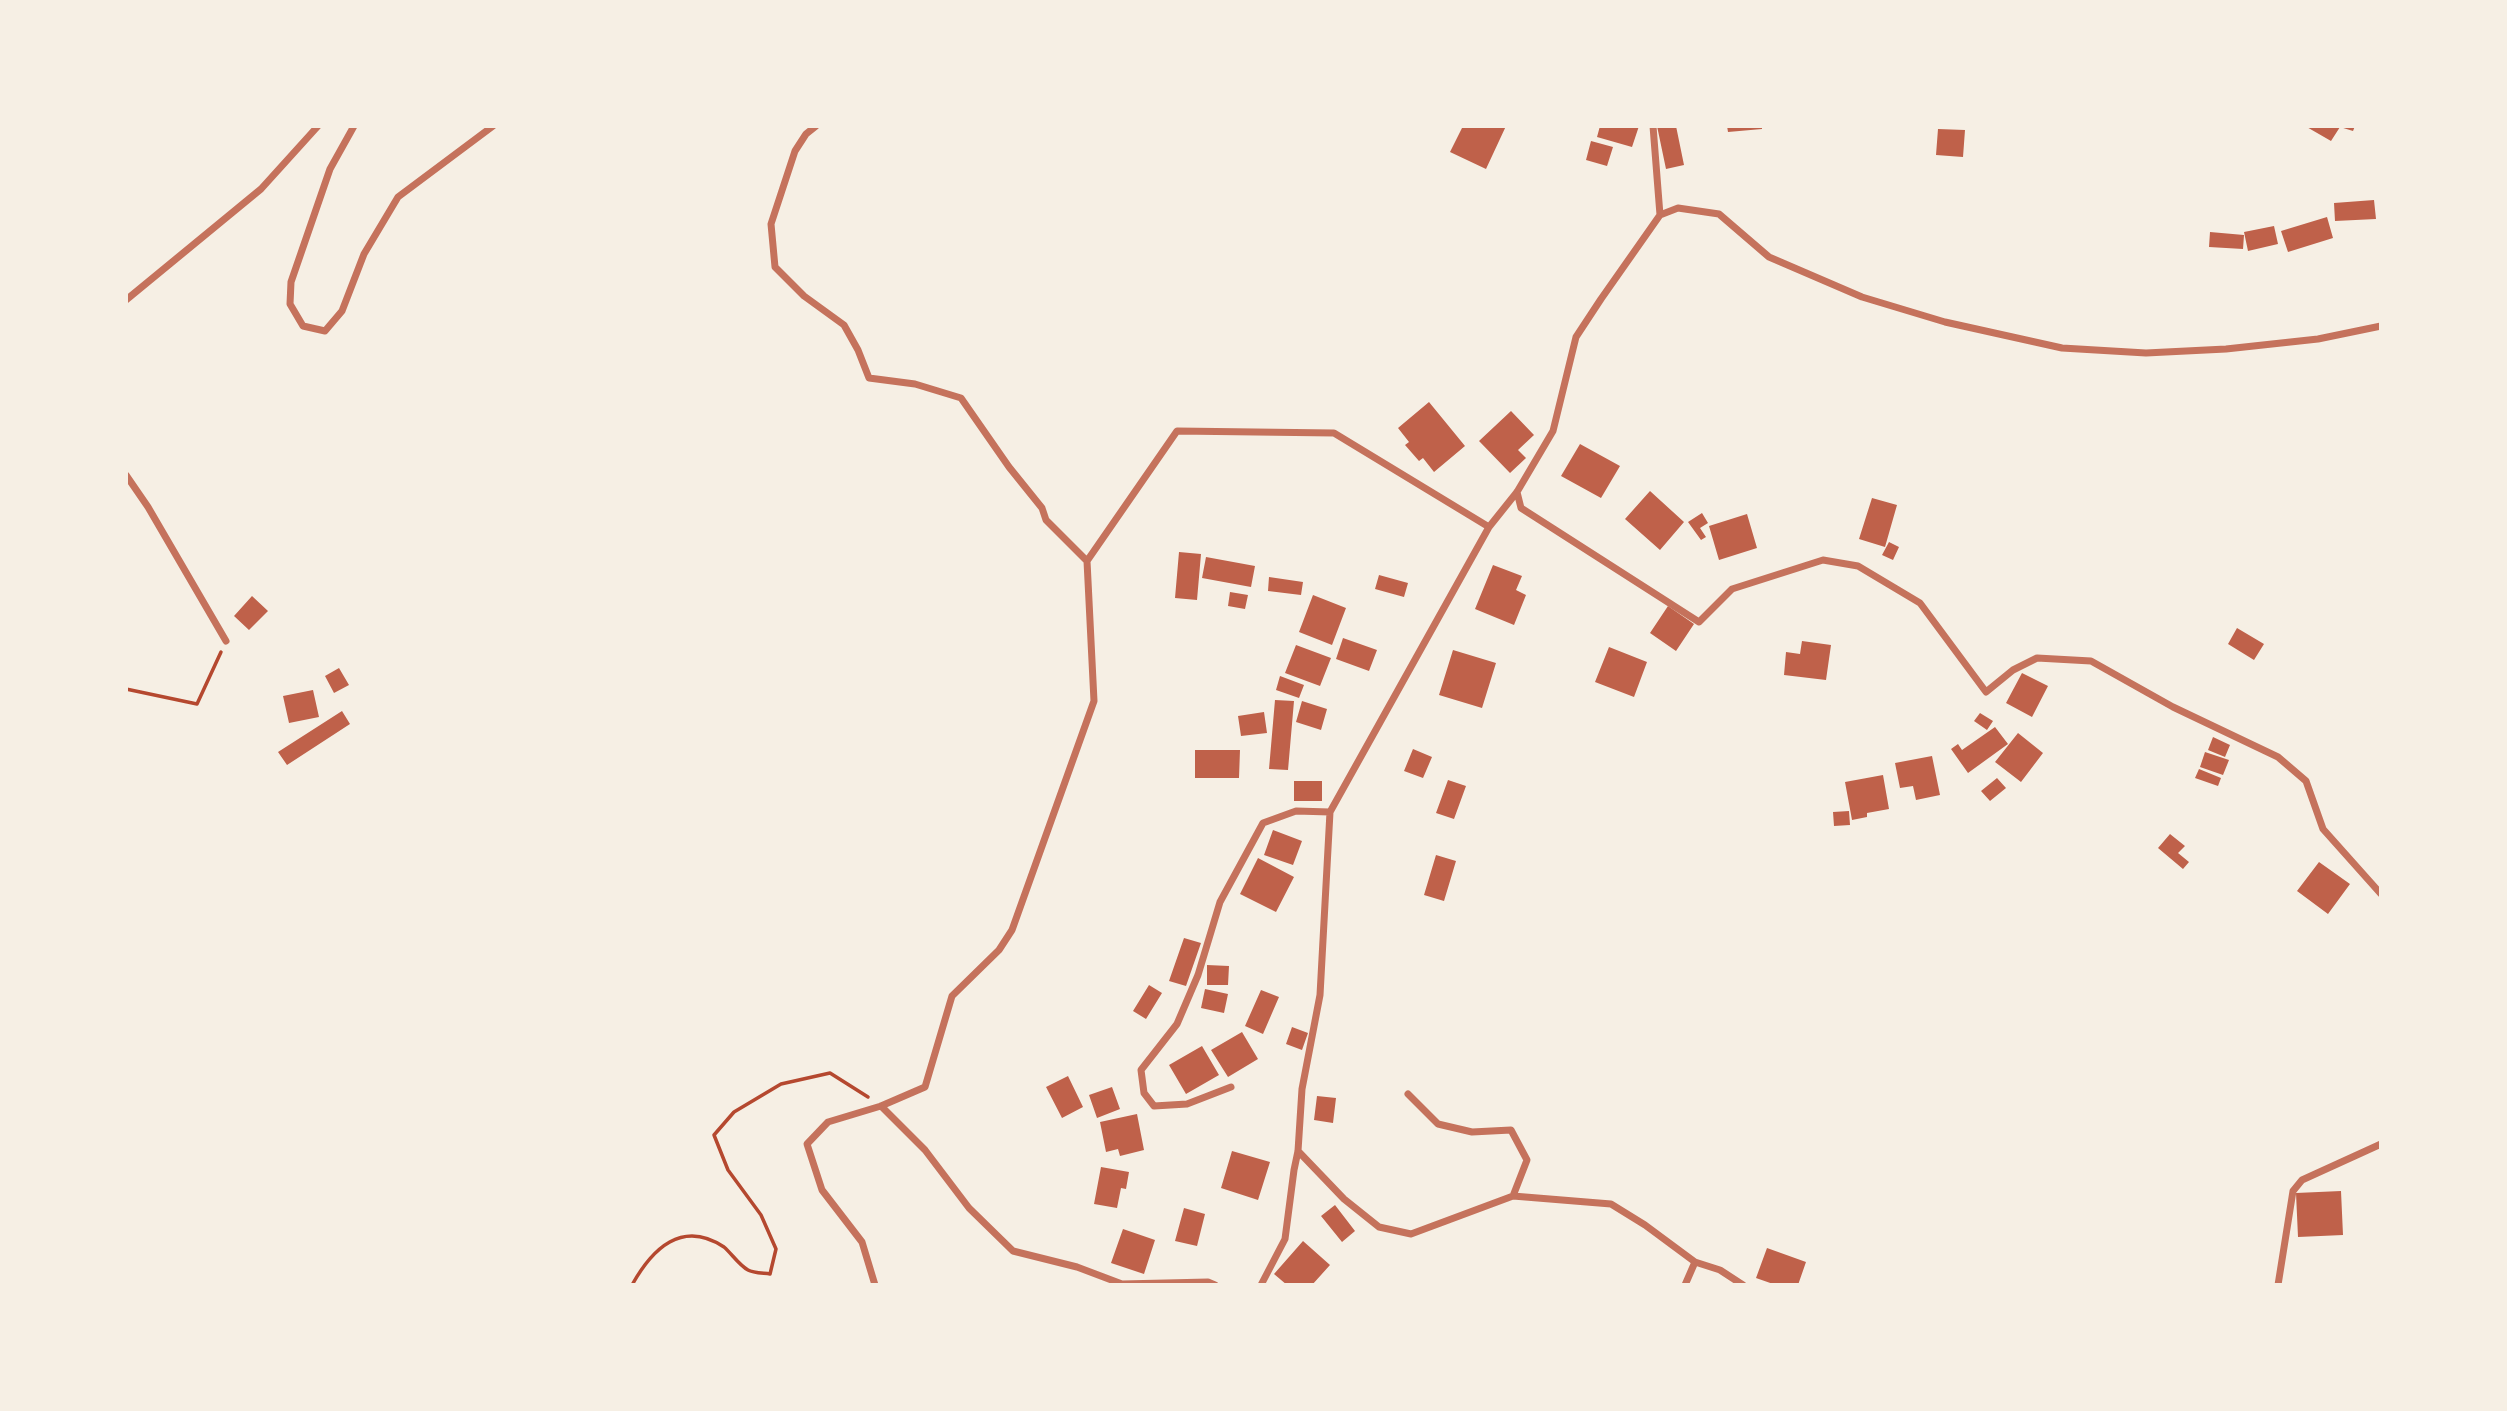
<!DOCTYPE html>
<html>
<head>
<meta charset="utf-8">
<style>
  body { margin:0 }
  #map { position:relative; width:2507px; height:1411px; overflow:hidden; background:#f6efe4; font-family:"Exo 2",sans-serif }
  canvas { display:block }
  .frame { position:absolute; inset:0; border:128px solid #f6efe4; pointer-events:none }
</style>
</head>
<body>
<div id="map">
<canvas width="2507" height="1411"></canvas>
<div class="frame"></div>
</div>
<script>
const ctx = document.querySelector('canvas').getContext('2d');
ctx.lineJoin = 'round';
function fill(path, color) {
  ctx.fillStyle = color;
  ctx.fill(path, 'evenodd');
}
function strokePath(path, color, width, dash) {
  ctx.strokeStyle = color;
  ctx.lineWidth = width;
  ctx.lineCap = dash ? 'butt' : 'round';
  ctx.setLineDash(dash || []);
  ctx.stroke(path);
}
fill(new Path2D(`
  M 1463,126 L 1506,126 L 1486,169 L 1450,152 Z
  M 1600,126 L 1639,126 L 1632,147 L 1597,137 Z
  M 1657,126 L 1676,126 L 1684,165 L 1666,169 Z
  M 1727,126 L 1762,126 L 1762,129 L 1728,132 Z
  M 2305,126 L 2355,126 L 2353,131 L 2340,127 L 2331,141 Z
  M 1938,129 L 1965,130 L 1963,157 L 1936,155 Z
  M 1591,141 L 1613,147 L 1607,166 L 1586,160 Z
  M 2374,200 L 2376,219 L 2335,221 L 2334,203 Z
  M 2327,217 L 2333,238 L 2288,252 L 2281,231 Z
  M 2274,226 L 2278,244 L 2248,251 L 2244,232 Z
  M 2210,232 L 2244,235 L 2243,249 L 2209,247 Z
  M 1429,402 L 1465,446 L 1434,472 L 1423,458 L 1419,461 L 1405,445 L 1409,442 L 1398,428 Z
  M 1511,411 L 1534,435 L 1518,450 L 1526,458 L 1510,473 L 1479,441 Z
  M 1580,444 L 1620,466 L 1601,498 L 1561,476 Z
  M 1650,491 L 1684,522 L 1660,550 L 1625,519 Z
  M 1872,498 L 1897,505 L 1885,547 L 1859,539 Z
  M 1702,513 L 1708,523 L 1700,528 L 1706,537 L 1701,540 L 1688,522 Z
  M 1747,514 L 1757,548 L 1719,560 L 1709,526 Z
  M 1889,542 L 1899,547 L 1893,560 L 1882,555 Z
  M 1179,552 L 1201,554 L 1197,600 L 1175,598 Z
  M 1206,557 L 1255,566 L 1251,587 L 1202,578 Z
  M 1493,565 L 1522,576 L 1516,590 L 1526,595 L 1514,625 L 1475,609 Z
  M 1379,575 L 1408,583 L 1404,597 L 1375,589 Z
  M 1269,577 L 1303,582 L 1301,595 L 1268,591 Z
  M 1230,592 L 1248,595 L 1245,609 L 1228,606 Z
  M 1313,595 L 1346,608 L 1332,645 L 1299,632 Z
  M 252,596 L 268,611 L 249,630 L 234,616 Z
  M 1668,606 L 1694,624 L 1676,651 L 1650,633 Z
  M 2237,628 L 2264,644 L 2254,660 L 2228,644 Z
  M 1343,638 L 1377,650 L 1369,671 L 1336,659 Z
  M 1802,641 L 1831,645 L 1826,680 L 1784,675 L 1786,652 L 1800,654 Z
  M 1296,645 L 1331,658 L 1320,686 L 1285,673 Z
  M 1609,647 L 1647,662 L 1634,697 L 1595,682 Z
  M 1453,650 L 1496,663 L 1482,708 L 1439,695 Z
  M 339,668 L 349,685 L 334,693 L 325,676 Z
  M 2022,673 L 2048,686 L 2032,717 L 2006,703 Z
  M 1280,676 L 1304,685 L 1299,698 L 1276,690 Z
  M 313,690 L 319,717 L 289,723 L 283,696 Z
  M 1275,700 L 1294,701 L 1288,770 L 1269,769 Z
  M 1302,701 L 1327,709 L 1321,730 L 1296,722 Z
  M 342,711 L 350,724 L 287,765 L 278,752 Z
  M 1264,712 L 1267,733 L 1241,736 L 1238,716 Z
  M 1980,713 L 1993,721 L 1987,730 L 1974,721 Z
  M 1995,727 L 2008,744 L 1968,773 L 1951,749 L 1958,744 L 1962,750 Z
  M 2018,733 L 2043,753 L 2021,782 L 1995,762 Z
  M 2213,737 L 2230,745 L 2225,757 L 2208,750 Z
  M 1413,749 L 1432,757 L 1423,778 L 1404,771 Z
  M 1195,750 L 1240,750 L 1239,778 L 1195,778 Z
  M 2205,752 L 2229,760 L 2223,775 L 2200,767 Z
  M 1932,756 L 1940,795 L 1916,800 L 1913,786 L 1900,788 L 1895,763 Z
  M 2199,769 L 2221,778 L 2218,786 L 2195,778 Z
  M 1883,775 L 1889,809 L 1867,813 L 1867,817 L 1852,820 L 1845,782 Z
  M 1997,778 L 2006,788 L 1990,801 L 1981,791 Z
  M 1448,780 L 1466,786 L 1454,819 L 1436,813 Z
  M 1294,781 L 1322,781 L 1322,801 L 1294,801 Z
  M 1849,811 L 1850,825 L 1834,826 L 1833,812 Z
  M 1273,830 L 1302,841 L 1293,865 L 1264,855 Z
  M 2170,834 L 2185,846 L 2178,853 L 2189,862 L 2183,869 L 2158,848 Z
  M 1436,855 L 1456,861 L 1444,901 L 1424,895 Z
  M 1258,858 L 1294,877 L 1276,912 L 1240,894 Z
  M 2319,862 L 2350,884 L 2328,914 L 2297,891 Z
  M 1184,938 L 1201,943 L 1186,986 L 1169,981 Z
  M 1207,965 L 1229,966 L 1228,985 L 1207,985 Z
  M 1149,985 L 1162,993 L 1146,1019 L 1133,1011 Z
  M 1205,989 L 1228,994 L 1224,1013 L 1201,1008 Z
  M 1261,990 L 1279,997 L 1263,1034 L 1245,1026 Z
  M 1292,1027 L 1308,1033 L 1302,1050 L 1286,1044 Z
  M 1242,1032 L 1258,1059 L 1228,1077 L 1211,1050 Z
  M 1202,1046 L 1219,1075 L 1186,1094 L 1169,1065 Z
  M 1068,1076 L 1083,1107 L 1062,1118 L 1046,1087 Z
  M 1112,1087 L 1120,1109 L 1097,1118 L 1089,1095 Z
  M 1317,1096 L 1336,1098 L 1333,1123 L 1314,1120 Z
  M 1137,1114 L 1144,1150 L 1120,1156 L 1118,1149 L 1106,1152 L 1100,1122 Z
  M 1232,1151 L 1270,1162 L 1258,1200 L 1221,1188 Z
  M 1101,1167 L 1129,1172 L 1126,1189 L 1121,1188 L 1117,1208 L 1094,1204 Z
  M 2341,1191 L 2343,1235 L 2298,1237 L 2296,1193 Z
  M 1335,1205 L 1355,1231 L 1342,1242 L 1321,1216 Z
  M 1184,1208 L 1205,1214 L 1197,1246 L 1175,1241 Z
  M 1123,1229 L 1155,1240 L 1144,1274 L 1111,1263 Z
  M 1303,1241 L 1330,1265 L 1312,1285 L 1287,1285 L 1274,1274 Z
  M 1767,1248 L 1806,1262 L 1798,1285 L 1776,1285 L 1756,1278 Z`), '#bf614a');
strokePath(new Path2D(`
  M 126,689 L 197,704 L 221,652
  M 632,1285 C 652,1249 682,1219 724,1247 C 732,1254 739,1265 748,1270 C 753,1273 763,1273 770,1274 L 776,1249 L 761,1215 L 728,1170 L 714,1135 L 734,1112 L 781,1084 L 830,1073 L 868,1097`), '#b5482f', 3.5);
strokePath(new Path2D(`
  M 354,126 L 330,169 L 291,282 L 290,304 L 303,326 L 325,331 L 342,311 L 364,254 L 398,197 L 493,126
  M 816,126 L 806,134 L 795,151 L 771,224 L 775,267 L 804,296 L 844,325 L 858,350 L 869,378 L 915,384 L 961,398 L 1009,467 L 1042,508 L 1046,520 L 1087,561
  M 1653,126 L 1660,215
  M 126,300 L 261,189 L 318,126
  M 126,475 L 148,507 L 226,641
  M 1517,492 L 1521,508 L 1699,622 L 1732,589 L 1823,560 L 1858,566 L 1920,603 L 1986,692 L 2013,670 L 2037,658 L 2091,661 L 2173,707 L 2278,757 L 2306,781 L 2323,829 L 2381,894
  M 1489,527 L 1517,492 L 1553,431 L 1576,337 L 1601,299 L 1660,215 L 1678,208 L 1719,214 L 1769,257 L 1862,297 L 1945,322 L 2062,348 L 2146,353 L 2226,349 L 2318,339 L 2381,326
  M 1231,1087 L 1187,1104 L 1154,1106 L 1144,1093 L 1141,1070 L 1177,1024 L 1198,975 L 1220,902 L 1263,823 L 1296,811 L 1330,812
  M 1408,1094 L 1438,1124 L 1472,1132 L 1511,1130 L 1527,1160 L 1513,1196
  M 881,1106 L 925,1150 L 969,1208 L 1013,1251 L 1077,1267 L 1122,1284 L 1208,1282 L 1215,1285
  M 1298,1151 L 1344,1199 L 1379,1227 L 1411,1234 L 1513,1196 L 1611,1204 L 1645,1225 L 1695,1262 L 1720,1270 L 1743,1285
  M 875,1285 L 862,1242 L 822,1190 L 807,1144 L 828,1122 L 881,1106 L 925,1087 L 952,996 L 999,950 L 1012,930 L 1094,701 L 1087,561 L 1177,431 L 1334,433 L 1489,527 L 1330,812 L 1320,995 L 1302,1089 L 1298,1151 L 1294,1170 L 1285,1239 L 1261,1285
  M 1685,1285 L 1695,1262
  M 2278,1285 L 2293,1191 L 2302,1180 L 2381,1144`), '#c5725c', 7);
</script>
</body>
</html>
